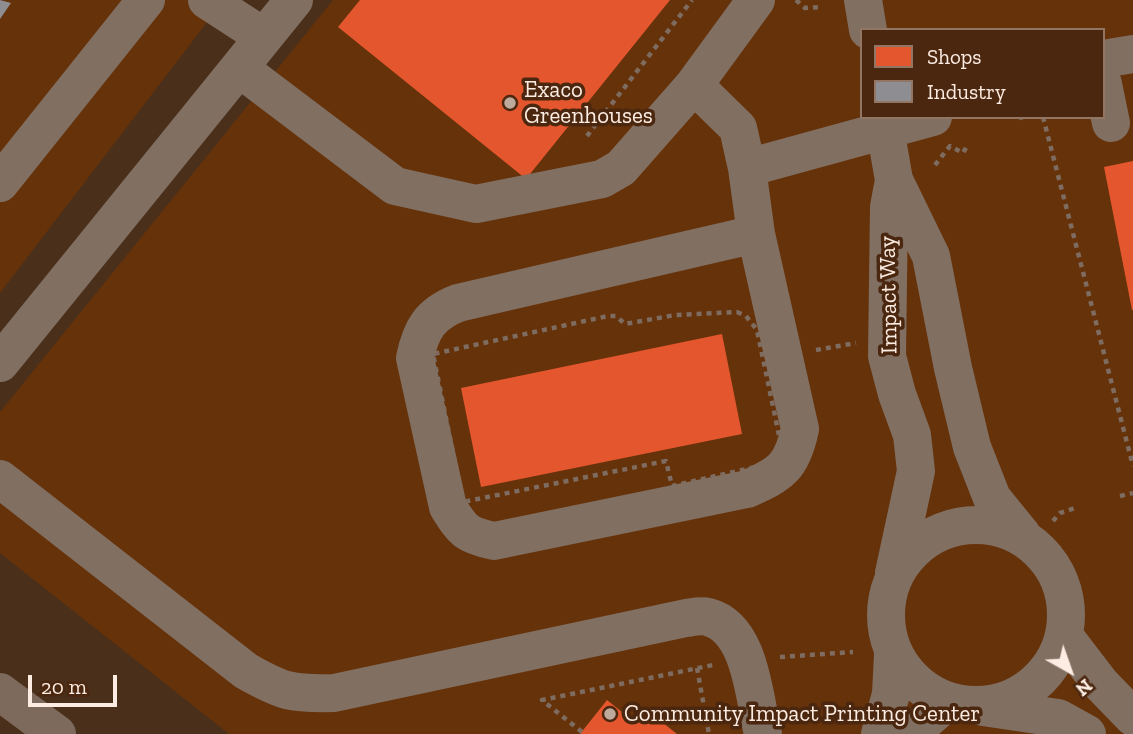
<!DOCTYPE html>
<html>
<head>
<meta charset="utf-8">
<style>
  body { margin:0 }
  #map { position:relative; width:1133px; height:734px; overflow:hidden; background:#4a2f1a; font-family:"Zilla Slab",serif }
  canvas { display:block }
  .legend { position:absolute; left:860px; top:28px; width:245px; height:91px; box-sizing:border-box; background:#4b270f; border:2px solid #927663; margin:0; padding:9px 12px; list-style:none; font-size:21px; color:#fcece2 }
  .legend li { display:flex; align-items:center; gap:14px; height:35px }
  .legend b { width:35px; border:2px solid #927663 }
  .north { position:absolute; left:1035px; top:636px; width:70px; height:70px; -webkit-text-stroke:5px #4b270f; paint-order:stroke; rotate:140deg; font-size:19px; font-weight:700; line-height:28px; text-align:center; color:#fcece2 }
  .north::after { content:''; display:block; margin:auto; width:24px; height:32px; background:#fcece2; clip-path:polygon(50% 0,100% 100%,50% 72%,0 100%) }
  .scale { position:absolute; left:28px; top:675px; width:89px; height:32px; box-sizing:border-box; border:4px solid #fcece2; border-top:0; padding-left:9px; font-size:21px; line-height:24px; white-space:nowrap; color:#fcece2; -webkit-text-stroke:5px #4b270f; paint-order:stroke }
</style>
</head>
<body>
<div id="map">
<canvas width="1133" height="734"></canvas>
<ul class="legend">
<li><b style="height:19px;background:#e4572e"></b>Shops</li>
<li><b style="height:19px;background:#8d8d92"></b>Industry</li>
</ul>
<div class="north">N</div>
<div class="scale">20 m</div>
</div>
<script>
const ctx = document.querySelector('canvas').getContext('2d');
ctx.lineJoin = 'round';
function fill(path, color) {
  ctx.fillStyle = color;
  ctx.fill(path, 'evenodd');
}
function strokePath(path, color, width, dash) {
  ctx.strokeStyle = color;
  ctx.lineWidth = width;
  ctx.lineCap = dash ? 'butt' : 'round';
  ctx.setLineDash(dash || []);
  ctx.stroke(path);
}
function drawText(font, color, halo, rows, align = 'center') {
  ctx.font = font + ' "Zilla Slab",serif';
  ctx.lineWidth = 7;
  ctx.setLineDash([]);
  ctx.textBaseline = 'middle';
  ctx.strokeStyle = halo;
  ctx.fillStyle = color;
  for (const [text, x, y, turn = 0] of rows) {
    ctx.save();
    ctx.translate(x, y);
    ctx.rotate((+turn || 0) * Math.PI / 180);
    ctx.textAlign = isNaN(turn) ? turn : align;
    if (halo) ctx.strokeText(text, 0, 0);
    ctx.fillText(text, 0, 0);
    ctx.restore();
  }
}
fill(new Path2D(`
  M 0,0 L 224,0 L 0,293 Z
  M 333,0 L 1133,0 L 1133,734 L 229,734 L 0,553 L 0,412 ZM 862,30 L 1103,30 L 1103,117 L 862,117 Z`), '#66320a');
fill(new Path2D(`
  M 360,0 L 670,0 L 526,179 L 338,27 Z
  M 1133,161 L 1133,310 L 1132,310 L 1104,167 Z
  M 722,334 L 742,434 L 481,487 L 461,388 Z
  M 607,700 L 632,720 L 643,707 L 677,734 L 580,734 Z`), '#e4572e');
fill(new Path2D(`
  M 0,0 L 11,3 L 0,19 Z`), '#8d8d92');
strokePath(new Path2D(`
  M 796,0 L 805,8 L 820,7
  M 1043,117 L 1133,466
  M 1019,118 L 1023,117
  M 587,136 L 692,0
  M 935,165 L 950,146 L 963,153 L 967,146
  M 737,312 L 746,316 L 757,330 L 780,440 L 778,448 L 764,465 L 672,486 L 666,461 L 463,502 L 433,354 L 608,316 L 616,316 L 625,324 L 675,315 Z
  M 816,350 L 856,343
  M 1120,496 L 1133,493
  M 1053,521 L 1060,513 L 1075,508
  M 780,657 L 853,652
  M 697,668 L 709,734
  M 582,732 L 542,700 L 713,665`), '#7e6c60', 4.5, [5, 5]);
strokePath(new Path2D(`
  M 207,0 L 264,37
  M 863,0 L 868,30
  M 1103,59 L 1133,54
  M 239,68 L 395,186 L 476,204 L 602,179 L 621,168 L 694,85 L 738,128 L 747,168
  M 1103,84 L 1111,123
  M 694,85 L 756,0
  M 883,117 L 894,180 L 931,256 L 953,368 L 972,447 L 992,498 L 1022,535
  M 894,180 L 889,207 L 887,356 L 897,394 L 912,435 L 916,471 L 894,573
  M 0,183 L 146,0
  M 756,234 L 458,303 C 430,314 421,329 415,358 L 448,507 C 463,531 466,535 494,541 L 747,489 C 781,474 792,467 800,429 L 756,234 L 747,168 L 933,117
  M 0,363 L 294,0
  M 0,479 L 246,671 C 283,692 291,694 334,693 L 686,618 C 693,617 701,615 708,617 C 751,628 754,698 763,734
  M886 615a90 90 0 1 1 180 0a90 90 0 1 1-180 0Z
  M 1065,637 L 1101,684 L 1133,717
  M 983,707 L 1058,718 L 1087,734
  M 880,734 L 891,694 L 893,654
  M 910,734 L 947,702`), '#816f62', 38);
strokePath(new Path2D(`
  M 0,692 L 57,734`), '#7d6a5d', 38);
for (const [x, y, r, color] of [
  [510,103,7,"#beaa9c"],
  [610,714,7,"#beaa9c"]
]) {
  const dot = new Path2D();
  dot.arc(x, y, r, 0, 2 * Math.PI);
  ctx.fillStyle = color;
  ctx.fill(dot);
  strokePath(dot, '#4b270f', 2.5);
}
drawText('23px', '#fcece2', '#4b270f', [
  ["Exaco",524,90],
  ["Greenhouses",524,116],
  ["Community Impact Printing Center",624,714]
], 'left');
drawText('23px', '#fcece2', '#4b270f', [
  ["Impact Way",889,295,-91]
]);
</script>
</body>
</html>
